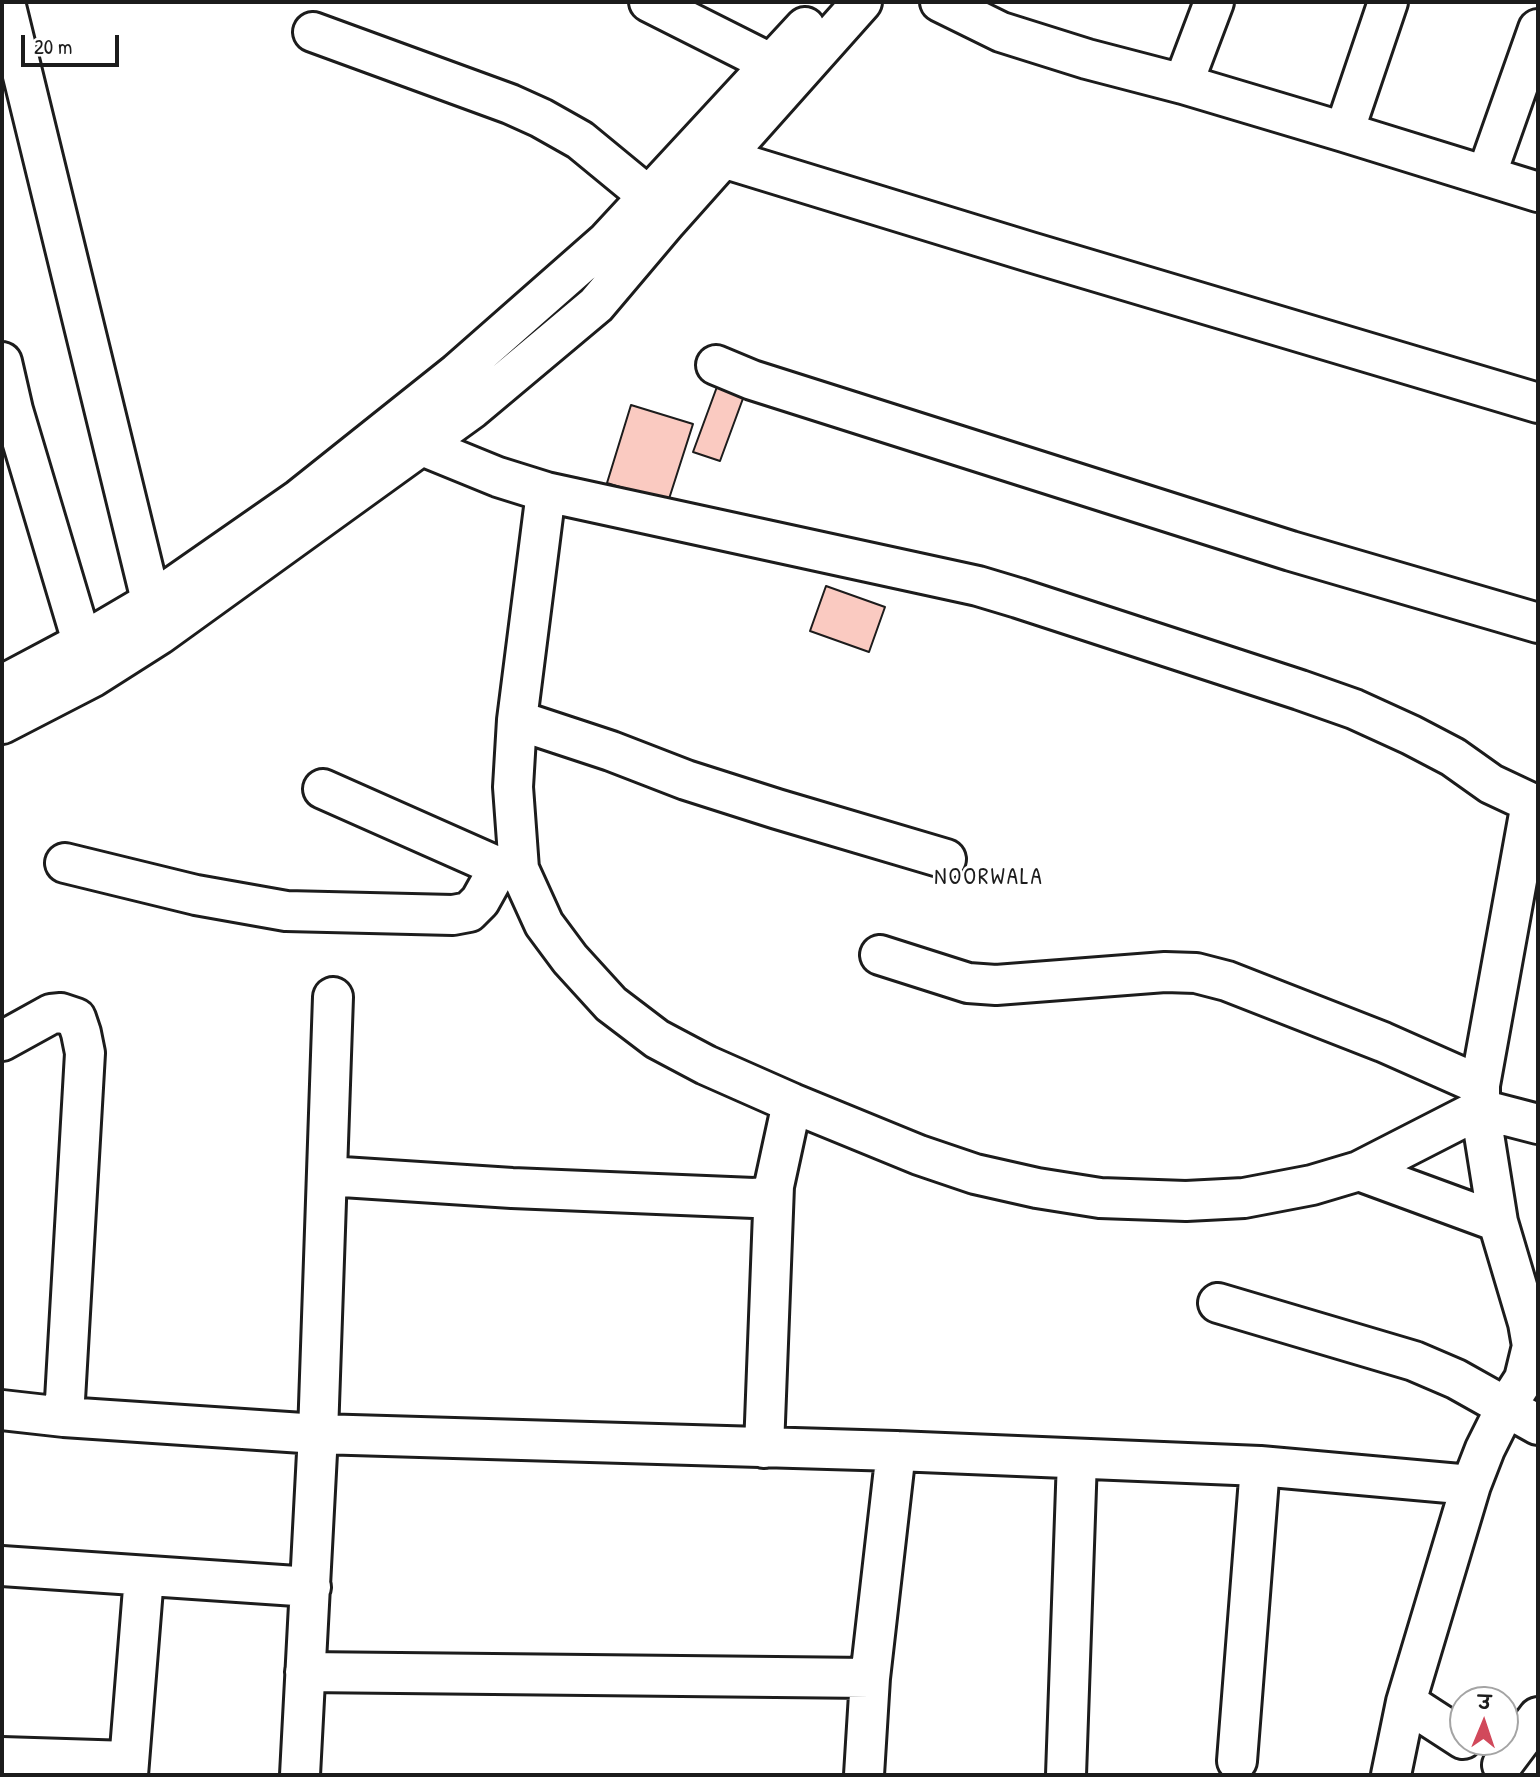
<!DOCTYPE html>
<html>
<head>
<meta charset="utf-8">
<style>
  body { margin:0 }
  #map { position:relative; width:1540px; height:1777px; overflow:hidden; background:#fff; font-family:"Patrick Hand","Playpen Sans Deva",sans-serif }
  canvas { display:block }
  .frame { position:absolute; inset:0; border:4px solid #1c1c1c; pointer-events:none }
  .north { position:absolute; left:1449px; top:1686px; width:70px; height:70px; box-sizing:border-box; background:#fff; border:2px solid #a4a4a4; border-radius:50%; rotate:2deg; font-size:19px; font-weight:700; line-height:28px; text-align:center; color:#1c1c1c }
  .north::after { content:''; display:block; margin:auto; width:24px; height:32px; background:#d1495b; clip-path:polygon(50% 0,100% 100%,50% 72%,0 100%) }
  .scale { position:absolute; left:21px; top:35px; width:98px; height:32px; box-sizing:border-box; border:4px solid #1c1c1c; border-top:0; padding-left:9px; font-size:21px; line-height:24px; white-space:nowrap; color:#1c1c1c; -webkit-text-stroke:5px #fff; paint-order:stroke }
</style>
</head>
<body>
<div id="map">
<canvas width="1540" height="1777"></canvas>
<div class="frame"></div>
<div class="north">उ</div>
<div class="scale">20 m</div>
</div>
<script>
const ctx = document.querySelector('canvas').getContext('2d');
ctx.lineJoin = 'round';
function fill(path, color) {
  ctx.fillStyle = color;
  ctx.fill(path, 'evenodd');
}
function strokePath(path, color, width, dash) {
  ctx.strokeStyle = color;
  ctx.lineWidth = width;
  ctx.lineCap = dash ? 'butt' : 'round';
  ctx.setLineDash(dash || []);
  ctx.stroke(path);
}
function drawText(font, color, halo, rows, align = 'center') {
  ctx.font = font + ' "Patrick Hand",sans-serif';
  ctx.lineWidth = 5;
  ctx.setLineDash([]);
  ctx.textBaseline = 'middle';
  ctx.strokeStyle = halo;
  ctx.fillStyle = color;
  for (const [text, x, y, turn = 0] of rows) {
    ctx.save();
    ctx.translate(x, y);
    ctx.rotate((+turn || 0) * Math.PI / 180);
    ctx.textAlign = isNaN(turn) ? turn : align;
    if (halo) ctx.strokeText(text, 0, 0);
    ctx.fillText(text, 0, 0);
    ctx.restore();
  }
}
const building = new Path2D(`
  M 718,384 L 745,393 L 720,461 L 693,452 Z
  M 631,405 L 693,424 L 668,502 L 607,483 Z
  M 826,586 L 885,607 L 869,652 L 810,631 Z`);
fill(building, '#facac1');
strokePath(building, '#1c1c1c', 2);
const minor = new Path2D(`
  M 5,2 L 157,625
  M 649,2 L 772,64
  M 940,2 L 1001,32 L 1087,59 L 1183,84 L 1344,132 L 1538,192
  M 313,32 L 510,104 L 541,118 L 580,140 L 648,196
  M 1183,84 L 1214,2
  M 1344,132 L 1388,2
  M 723,158 L 1030,252 L 1538,403
  M 1486,176 L 1538,29
  M 2,362 L 13,410 L 89,665
  M 716,365 L 752,380 L 1291,551 L 1538,623
  M 422,446 L 498,477 L 546,492 L 978,586 L 1018,598 L 1300,690 L 1354,709 L 1411,735 L 1453,757 L 1491,784 L 1538,806
  M 546,492 L 517,720 L 513,787 L 519,869 L 544,924 L 570,959 L 611,1004 L 657,1039 L 706,1065 L 792,1103 L 919,1155 L 975,1174 L 1037,1188 L 1100,1198 L 1186,1201 L 1244,1198 L 1312,1185 L 1359,1171 L 1498,1222
  M 2,685 L 83,642 L 151,602 L 299,499 L 457,373 L 607,241 L 805,27
  M 517,720 L 611,751 L 686,780 L 777,809 L 946,859
  M 2,724 L 93,677 L 159,635 L 472,409 L 596,305 L 667,221 L 862,2
  M 323,789 L 499,867
  M 65,863 L 196,895 L 286,911 L 453,915 L 469,912 L 480,901 L 499,867 L 519,869
  M 880,955 L 968,983 L 996,985 L 1165,972 L 1196,973 L 1227,981 L 1383,1042 L 1480,1085
  M 2,1041 L 51,1014 L 61,1013 L 76,1018 L 81,1033 L 85,1053 L 64,1417
  M 1359,1171 L 1480,1109 L 1538,1124
  M 327,1176 L 512,1188 L 754,1198 L 767,1196 L 774,1186 L 792,1103
  M 1218,1303 L 1414,1361 L 1456,1379 L 1538,1425
  M 2,1410 L 64,1417 L 318,1434 L 896,1451 L 1260,1466 L 1471,1485
  M 764,1448 L 774,1186
  M 2,1566 L 311,1587
  M 305,1672 L 870,1678
  M 1406,1702 L 1463,1739
  M 2,1757 L 129,1761
  M 1237,1761 L 1260,1466
  M 1502,1765 L 1538,1717
  M 128,1775 L 144,1576
  M 300,1775 L 318,1434 L 333,997
  M 864,1775 L 870,1678 L 896,1451
  M 1066,1775 L 1077,1459
  M 1391,1775 L 1406,1702 L 1471,1485 L 1485,1449 L 1506,1407 L 1524,1379 L 1532,1346 L 1528,1323 L 1498,1222 L 1480,1109 L 1480,1085 L 1531,803`);
strokePath(minor, '#1c1c1c', 44);
strokePath(minor, '#fff', 38);
ctx.letterSpacing = '2px';
drawText('23px', '#1c1c1c', '#fff', [
  ["NOORWALA",989,878]
]);
ctx.letterSpacing = '0px';
</script>
</body>
</html>
